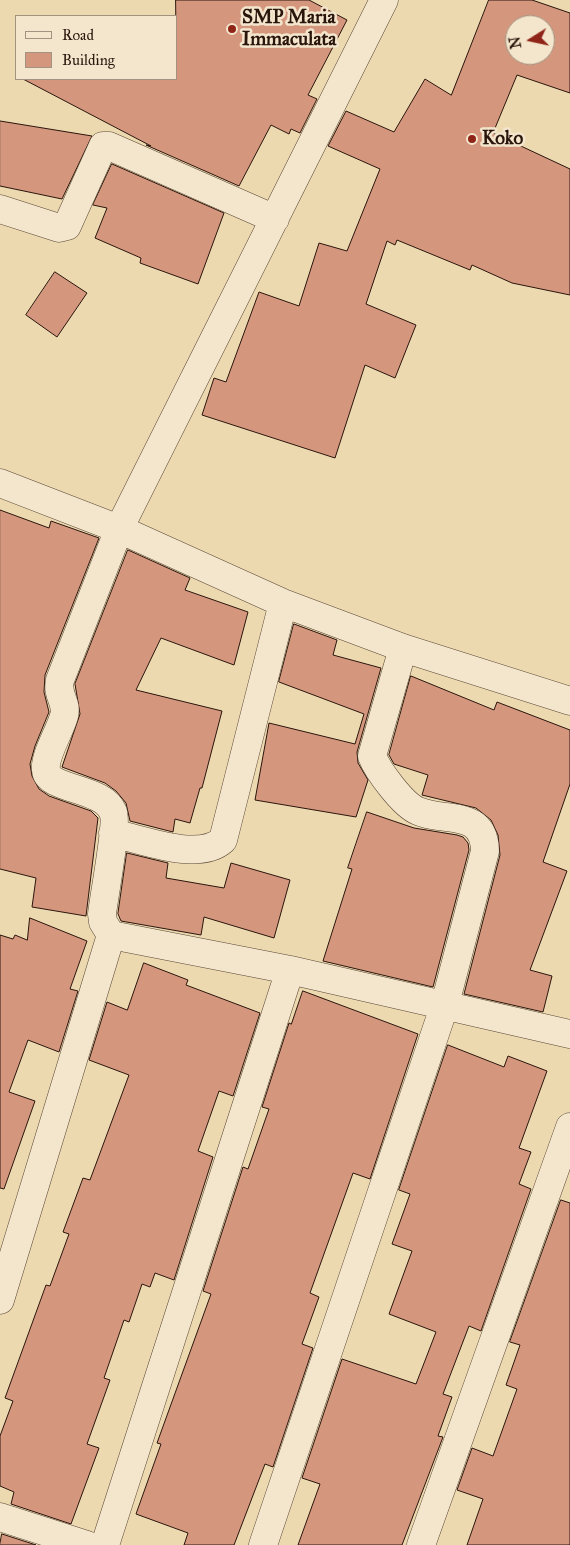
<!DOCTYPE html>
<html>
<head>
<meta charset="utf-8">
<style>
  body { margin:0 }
  #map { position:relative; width:570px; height:1545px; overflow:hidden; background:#ecd9b0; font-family:"IM FELL Great Primer",serif }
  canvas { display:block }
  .legend { position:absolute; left:15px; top:15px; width:162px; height:65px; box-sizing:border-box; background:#f3e6cc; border:1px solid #a3927f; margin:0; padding:6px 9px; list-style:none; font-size:15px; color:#2a150c }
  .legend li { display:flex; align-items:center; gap:10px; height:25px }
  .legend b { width:25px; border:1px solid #a3927f }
  .north { position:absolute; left:505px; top:15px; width:50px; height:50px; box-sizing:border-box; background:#f3e6cc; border:1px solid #a3927f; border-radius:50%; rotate:260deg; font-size:14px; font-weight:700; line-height:20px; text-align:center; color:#2a150c }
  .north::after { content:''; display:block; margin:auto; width:18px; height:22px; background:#8f2418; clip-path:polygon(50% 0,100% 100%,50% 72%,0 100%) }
</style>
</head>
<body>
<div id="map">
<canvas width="570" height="1545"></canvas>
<ul class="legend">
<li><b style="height:6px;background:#f3e6cc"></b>Road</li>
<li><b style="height:14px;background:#d4977e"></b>Building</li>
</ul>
<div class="north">N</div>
</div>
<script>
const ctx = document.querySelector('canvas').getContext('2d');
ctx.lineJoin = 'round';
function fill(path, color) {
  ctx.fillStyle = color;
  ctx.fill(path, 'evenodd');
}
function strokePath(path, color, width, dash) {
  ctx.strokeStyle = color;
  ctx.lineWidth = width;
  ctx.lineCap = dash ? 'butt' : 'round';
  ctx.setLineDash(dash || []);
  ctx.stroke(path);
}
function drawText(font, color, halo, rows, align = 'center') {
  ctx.font = font + ' "IM FELL Great Primer",serif';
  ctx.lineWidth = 5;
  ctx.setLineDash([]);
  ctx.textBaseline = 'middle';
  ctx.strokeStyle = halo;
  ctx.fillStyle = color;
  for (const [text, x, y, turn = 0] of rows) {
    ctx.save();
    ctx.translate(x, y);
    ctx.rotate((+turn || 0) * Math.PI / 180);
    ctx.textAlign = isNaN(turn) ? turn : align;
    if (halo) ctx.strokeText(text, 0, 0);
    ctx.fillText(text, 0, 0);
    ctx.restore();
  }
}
const building = new Path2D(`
  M 176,0 L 309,0 L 347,20 L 308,95 L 317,99 L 300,133 L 291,129 L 289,134 L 271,125 L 239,186 L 146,145 L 151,146 L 23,79 L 176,79 Z
  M 489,0 L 532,0 L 570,13 L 570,93 L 517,75 L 493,133 L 570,169 L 570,295 L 512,283 L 472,265 L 470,270 L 397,240 L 395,245 L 387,241 L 366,304 L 416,325 L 395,378 L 365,365 L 335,458 L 202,415 L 214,378 L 226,382 L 259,292 L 299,306 L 319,243 L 347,251 L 380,169 L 328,146 L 346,111 L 394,132 L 425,79 L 451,95 ZM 515,25 L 545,25 L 545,55 L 515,55 Z
  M 0,121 L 92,136 L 62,199 L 0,186 Z
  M 112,164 L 224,213 L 198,284 L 140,263 L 141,258 L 95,238 L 107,208 L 93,205 Z
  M 55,272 L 87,293 L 57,337 L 26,315 Z
  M 0,510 L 49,528 L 51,521 L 99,538 L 45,675 L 44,692 L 49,712 L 35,746 L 30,764 L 32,776 L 39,789 L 49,796 L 91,811 L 98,818 L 86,916 L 32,907 L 36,878 L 0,869 Z
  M 128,550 L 190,578 L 185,590 L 248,612 L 234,665 L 161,638 L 136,690 L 222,711 L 202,788 L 200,788 L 190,823 L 175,819 L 173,832 L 130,821 L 126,803 L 116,791 L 105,783 L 62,767 L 80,714 L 75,684 Z
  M 294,624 L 337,640 L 333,655 L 381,668 L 357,752 L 358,763 L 368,780 L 356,817 L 255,800 L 269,723 L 355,744 L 364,714 L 279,682 Z
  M 411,676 L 494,710 L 497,702 L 570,730 L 570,784 L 543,862 L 567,871 L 530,970 L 552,976 L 543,1012 L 464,994 L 500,855 L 498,835 L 491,820 L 476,808 L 422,795 L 428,775 L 394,764 L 389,755 Z
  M 367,812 L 414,828 L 457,835 L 463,837 L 468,843 L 469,850 L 433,987 L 323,961 L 352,869 L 348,868 Z
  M 127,853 L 168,863 L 166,878 L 224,888 L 231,863 L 290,880 L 274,938 L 204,917 L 201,935 L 121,921 L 118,914 Z
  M 30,918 L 87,941 L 70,989 L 78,991 L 59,1052 L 28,1040 L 9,1092 L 35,1101 L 4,1189 L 0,1188 L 0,935 L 13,939 L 15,935 L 27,940 Z
  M 144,963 L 188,980 L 186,985 L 260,1013 L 233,1096 L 219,1091 L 198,1151 L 213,1157 L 174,1280 L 155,1273 L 150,1287 L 142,1284 L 129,1322 L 124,1320 L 104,1378 L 110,1380 L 87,1444 L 99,1448 L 71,1524 L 11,1504 L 14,1492 L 0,1486 L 0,1436 L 13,1401 L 5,1398 L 46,1285 L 50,1286 L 69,1234 L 63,1232 L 83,1178 L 90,1180 L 129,1075 L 89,1060 L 107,1002 L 127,1010 Z
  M 303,991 L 418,1034 L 370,1179 L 353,1173 L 310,1293 L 319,1297 L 302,1344 L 313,1348 L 273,1467 L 265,1464 L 234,1545 L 184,1545 L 188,1533 L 136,1514 L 161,1444 L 157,1443 L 211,1294 L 203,1291 L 243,1167 L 248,1169 L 269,1109 L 262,1107 L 289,1023 L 291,1024 Z
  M 448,1045 L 504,1067 L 508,1056 L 547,1071 L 519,1148 L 531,1152 L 519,1184 L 531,1189 L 481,1331 L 469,1326 L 443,1394 L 452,1397 L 438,1436 L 443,1437 L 402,1545 L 298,1545 L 320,1484 L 302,1478 L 342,1359 L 416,1384 L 436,1332 L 389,1314 L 412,1251 L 392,1244 L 410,1194 L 399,1190 Z
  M 561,1200 L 570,1203 L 570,1545 L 467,1545 L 483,1499 L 457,1490 L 472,1448 L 493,1456 L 517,1389 L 506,1385 L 520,1345 L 510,1342 Z
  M 2,1534 L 36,1545 L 0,1545 Z`);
fill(building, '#d4977e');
strokePath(building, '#2a150c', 1);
const street = new Path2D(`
  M 384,0 L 119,529 L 60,680 C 56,696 68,702 64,716 C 60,731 44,756 46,770 C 47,790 103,787 113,812 C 118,823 104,896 102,914 L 103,922 L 111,935 L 290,970 L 570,1034
  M 0,209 L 59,228 L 67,226 L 103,146 L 109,146 L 275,219
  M 0,483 L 119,529 L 283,603 L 403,648 L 570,701
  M 113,833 C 142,840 199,862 223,840 L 283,603
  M 0,1300 L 111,935
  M 0,1517 L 87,1545
  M 105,1545 L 290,970
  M 263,1545 L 445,1004 L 485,851 C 484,808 444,823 418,811 C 403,805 378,771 372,756 L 403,648
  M 421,1545 L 570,1127`);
strokePath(street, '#5a4635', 29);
strokePath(street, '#f3e6cc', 28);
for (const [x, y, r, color] of [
  [232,29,5,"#8f2418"],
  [472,139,5,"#8f2418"]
]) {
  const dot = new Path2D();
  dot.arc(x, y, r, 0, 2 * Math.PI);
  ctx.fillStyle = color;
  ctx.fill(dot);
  strokePath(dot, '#f3e6cc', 2);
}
drawText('bold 19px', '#2a150c', '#f3e6cc', [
  ["SMP Maria",242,18],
  ["Immaculata",242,40],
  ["Koko",482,139]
], 'left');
</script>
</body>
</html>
